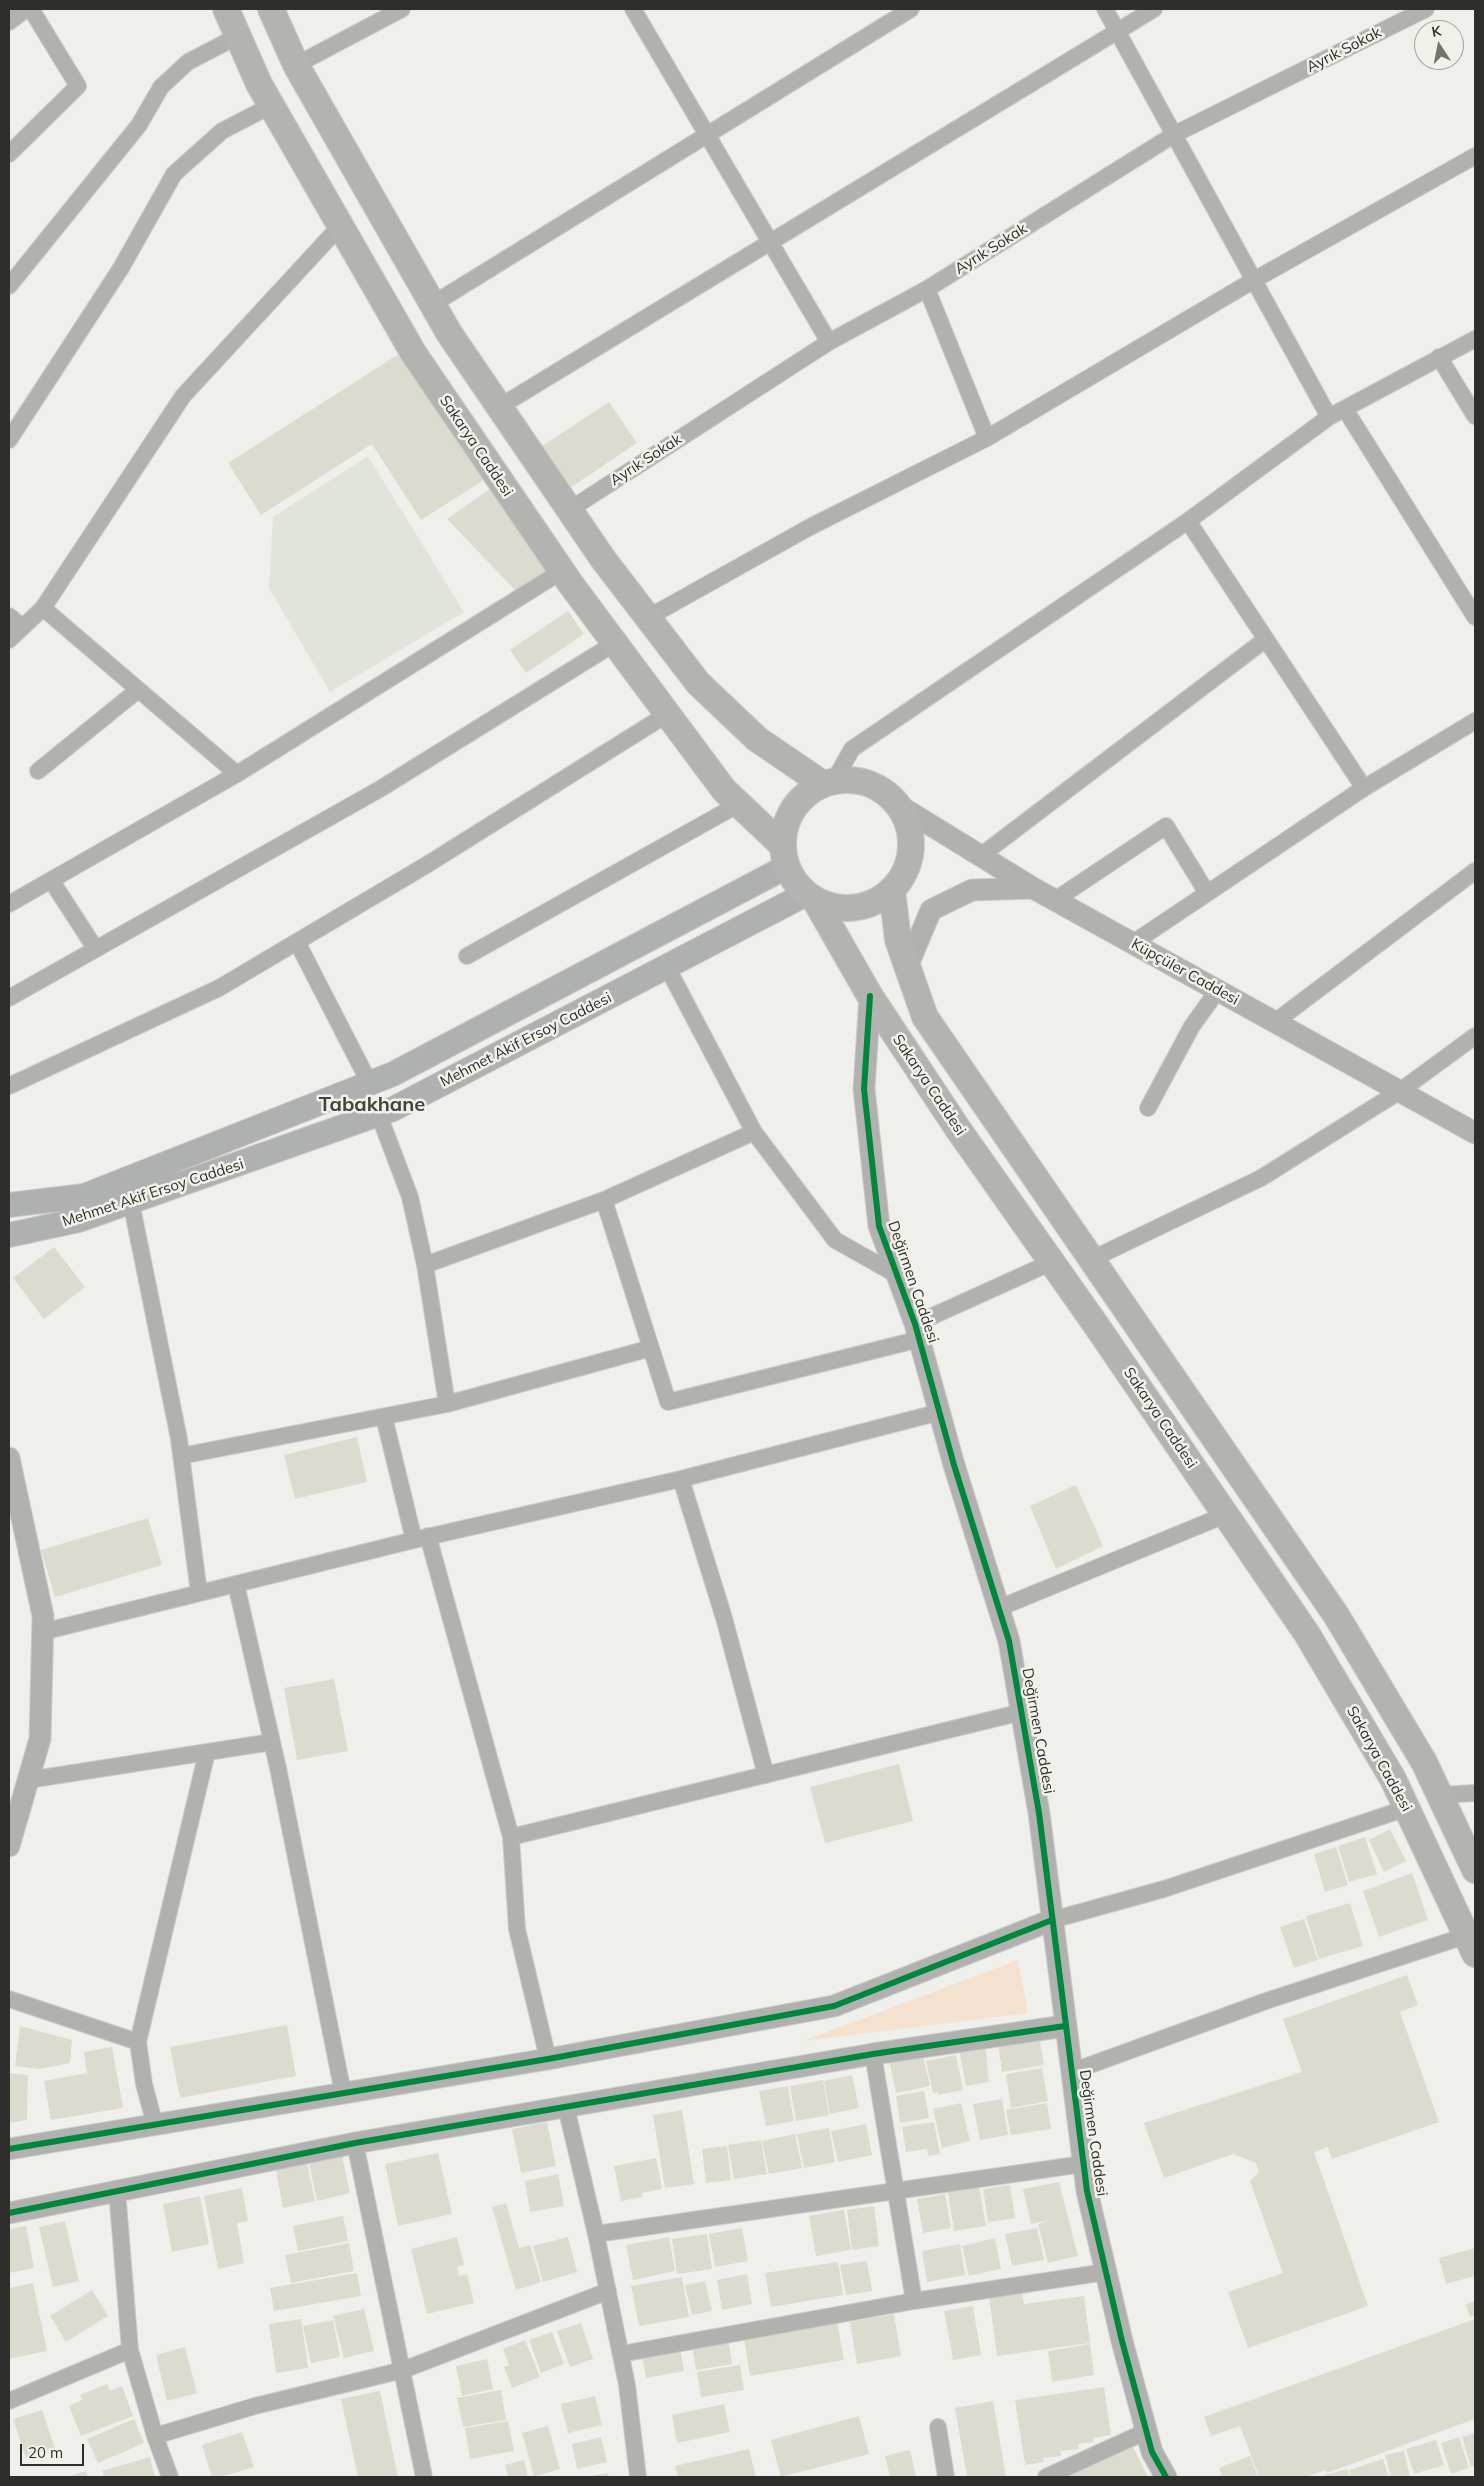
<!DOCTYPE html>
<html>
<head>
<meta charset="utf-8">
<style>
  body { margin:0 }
  #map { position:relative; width:1484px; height:2486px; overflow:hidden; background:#eff0ec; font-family:Mulish,sans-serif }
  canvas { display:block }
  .frame { position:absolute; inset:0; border:10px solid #2e2f2c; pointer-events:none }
  .north { position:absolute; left:1414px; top:20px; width:50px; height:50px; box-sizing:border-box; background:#f0f2ea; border:1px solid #a2a49e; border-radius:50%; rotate:349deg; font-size:14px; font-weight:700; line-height:20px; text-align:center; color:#2e2f2c }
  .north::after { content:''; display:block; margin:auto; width:18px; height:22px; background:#72736f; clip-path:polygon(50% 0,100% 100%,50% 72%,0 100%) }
  .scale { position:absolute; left:20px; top:2444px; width:64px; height:22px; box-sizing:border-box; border:2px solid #2e2f2c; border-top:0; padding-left:6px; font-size:15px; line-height:18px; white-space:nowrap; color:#2e2f2c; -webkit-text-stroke:4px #f0f2ea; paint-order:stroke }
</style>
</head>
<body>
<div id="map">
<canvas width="1484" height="2486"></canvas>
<div class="frame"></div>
<div class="north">K</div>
<div class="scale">20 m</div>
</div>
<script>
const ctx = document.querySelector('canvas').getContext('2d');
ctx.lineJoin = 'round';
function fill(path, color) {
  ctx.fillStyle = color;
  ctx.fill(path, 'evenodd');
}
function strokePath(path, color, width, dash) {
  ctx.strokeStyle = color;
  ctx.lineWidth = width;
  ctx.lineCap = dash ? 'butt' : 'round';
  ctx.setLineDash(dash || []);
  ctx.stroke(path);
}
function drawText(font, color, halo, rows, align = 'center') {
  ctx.font = font + ' Mulish,sans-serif';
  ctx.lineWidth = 5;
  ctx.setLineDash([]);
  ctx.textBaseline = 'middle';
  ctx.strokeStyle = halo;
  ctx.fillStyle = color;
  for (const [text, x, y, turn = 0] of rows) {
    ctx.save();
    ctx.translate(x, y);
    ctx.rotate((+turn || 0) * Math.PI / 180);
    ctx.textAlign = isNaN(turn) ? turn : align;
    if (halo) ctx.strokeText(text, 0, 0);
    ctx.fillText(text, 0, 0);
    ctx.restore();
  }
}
fill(new Path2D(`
  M 368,456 L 464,612 L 330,692 L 269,588 L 273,517 Z`), '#e1e4da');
fill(new Path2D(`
  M 1018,1960 L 1028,2013 L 803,2041 Z`), '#f4e1cf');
fill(new Path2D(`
  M 402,352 L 484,480 L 421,520 L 372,444 L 261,515 L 228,463 Z
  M 609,402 L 637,443 L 570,488 L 542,446 Z
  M 494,486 L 550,569 L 516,591 L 447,519 Z
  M 568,611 L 584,634 L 526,673 L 510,650 Z
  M 54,1247 L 85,1287 L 44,1319 L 13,1278 Z
  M 357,1437 L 367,1482 L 295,1499 L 284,1455 Z
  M 1076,1485 L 1103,1546 L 1056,1569 L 1030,1506 Z
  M 148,1518 L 162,1565 L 55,1597 L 41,1550 Z
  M 334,1679 L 348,1751 L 297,1760 L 284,1688 Z
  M 899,1764 L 913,1821 L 825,1843 L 810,1787 Z
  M 1390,1829 L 1406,1861 L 1384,1872 L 1369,1840 Z
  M 1365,1837 L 1377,1874 L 1349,1882 L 1338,1846 Z
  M 1336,1847 L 1348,1885 L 1325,1892 L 1314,1854 Z
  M 1412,1873 L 1428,1920 L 1379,1937 L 1363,1891 Z
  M 1350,1903 L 1363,1946 L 1319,1959 L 1306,1916 Z
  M 1304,1919 L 1318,1960 L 1294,1968 L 1280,1927 Z
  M 1407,1975 L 1418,2005 L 1400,2012 L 1439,2122 L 1332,2159 L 1328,2147 L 1314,2152 L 1368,2306 L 1248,2348 L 1228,2292 L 1283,2273 L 1250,2181 L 1259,2172 L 1256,2163 L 1233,2154 L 1164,2178 L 1144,2123 L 1302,2072 L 1283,2019 Z
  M 287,2025 L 296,2076 L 180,2098 L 170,2047 Z
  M 20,2026 L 72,2040 L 70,2063 L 40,2069 L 15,2066 Z
  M 1039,2036 L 1044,2065 L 1002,2072 L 998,2043 Z
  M 985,2044 L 989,2082 L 966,2086 L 959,2048 Z
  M 112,2047 L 123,2108 L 51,2120 L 44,2081 L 87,2073 L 84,2052 Z
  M 922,2053 L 930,2086 L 896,2093 L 889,2060 Z
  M 956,2055 L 963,2090 L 938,2095 L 938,2092 L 933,2093 L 926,2061 Z
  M 1042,2068 L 1048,2101 L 1011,2108 L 1006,2074 Z
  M 9,2073 L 28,2075 L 27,2120 L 9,2123 Z
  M 852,2075 L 859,2108 L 830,2114 L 824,2081 Z
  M 823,2080 L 829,2115 L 796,2121 L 790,2086 Z
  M 788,2086 L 794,2121 L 766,2126 L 759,2091 Z
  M 924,2091 L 929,2118 L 900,2123 L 896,2096 Z
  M 1002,2099 L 1008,2135 L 980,2140 L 973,2104 Z
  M 961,2103 L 970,2141 L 942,2148 L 933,2109 Z
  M 1047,2103 L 1051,2129 L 1011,2135 L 1006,2110 Z
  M 682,2110 L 694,2184 L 665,2188 L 653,2115 Z
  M 547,2122 L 556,2166 L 521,2173 L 512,2129 Z
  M 934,2122 L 940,2154 L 928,2156 L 927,2149 L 906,2152 L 902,2127 Z
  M 866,2124 L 872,2155 L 838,2162 L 831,2131 Z
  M 829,2128 L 835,2162 L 804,2168 L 797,2134 Z
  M 795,2134 L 802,2168 L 769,2174 L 762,2141 Z
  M 761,2140 L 767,2174 L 734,2179 L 728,2145 Z
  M 727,2146 L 731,2180 L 706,2183 L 702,2149 Z
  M 438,2153 L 452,2214 L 398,2226 L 385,2164 Z
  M 342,2156 L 350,2193 L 317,2201 L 309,2163 Z
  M 656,2158 L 662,2189 L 642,2193 L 643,2197 L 621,2201 L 614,2166 Z
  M 307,2163 L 315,2201 L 283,2208 L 276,2170 Z
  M 558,2174 L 564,2206 L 530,2212 L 525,2181 Z
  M 1059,2182 L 1078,2256 L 1048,2263 L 1038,2224 L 1053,2219 L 1031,2224 L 1023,2189 Z
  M 1010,2185 L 1015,2218 L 988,2222 L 983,2189 Z
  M 979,2187 L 986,2226 L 954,2231 L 948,2192 Z
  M 242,2188 L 248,2221 L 237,2223 L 244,2263 L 218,2269 L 204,2196 Z
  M 945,2194 L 951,2228 L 923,2233 L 917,2199 Z
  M 200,2196 L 209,2244 L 172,2252 L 163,2204 Z
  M 506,2203 L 519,2248 L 530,2245 L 541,2282 L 516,2290 L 492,2207 Z
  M 874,2206 L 879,2246 L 852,2250 L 847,2210 Z
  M 844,2210 L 851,2250 L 816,2256 L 809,2216 Z
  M 343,2216 L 348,2241 L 298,2251 L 293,2226 Z
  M 65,2221 L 79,2281 L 53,2287 L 39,2227 Z
  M 26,2226 L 34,2268 L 9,2273 L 9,2229 Z
  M 742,2228 L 748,2261 L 715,2267 L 709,2234 Z
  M 1037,2228 L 1044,2260 L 1012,2266 L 1005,2234 Z
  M 707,2234 L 712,2269 L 677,2274 L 672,2239 Z
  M 457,2237 L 464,2265 L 457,2267 L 459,2276 L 467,2274 L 474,2303 L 427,2314 L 411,2249 Z
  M 568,2237 L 577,2272 L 543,2282 L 533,2246 Z
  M 669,2237 L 675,2271 L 633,2280 L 626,2245 Z
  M 995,2238 L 1001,2269 L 969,2276 L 962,2246 Z
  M 349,2243 L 354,2271 L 291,2283 L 285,2255 Z
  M 960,2244 L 965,2275 L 927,2282 L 922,2251 Z
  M 1475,2248 L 1475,2276 L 1446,2284 L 1439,2258 Z
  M 867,2261 L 872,2291 L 846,2295 L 840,2265 Z
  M 838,2262 L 843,2295 L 771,2307 L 765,2273 Z
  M 357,2273 L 361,2296 L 274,2311 L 270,2288 Z
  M 747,2274 L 752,2304 L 722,2310 L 717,2280 Z
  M 682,2277 L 689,2317 L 639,2326 L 631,2286 Z
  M 705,2281 L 712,2311 L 692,2315 L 685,2285 Z
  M 33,2283 L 47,2351 L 9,2359 L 9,2288 Z
  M 92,2290 L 108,2316 L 66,2342 L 50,2316 Z
  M 1022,2292 L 1024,2304 L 1084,2296 L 1090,2343 L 997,2356 L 989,2296 Z
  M 1475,2301 L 1475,2315 L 1470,2317 L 1466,2304 Z
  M 973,2306 L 981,2355 L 953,2360 L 944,2311 Z
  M 364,2309 L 374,2351 L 344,2358 L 333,2316 Z
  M 894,2314 L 901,2356 L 857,2364 L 850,2322 Z
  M 301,2319 L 308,2368 L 276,2373 L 269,2324 Z
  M 1475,2319 L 1475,2419 L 1327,2473 L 1326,2470 L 1306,2477 L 1259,2477 L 1240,2426 L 1211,2436 L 1204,2417 Z
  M 333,2320 L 340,2357 L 311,2363 L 303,2326 Z
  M 837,2322 L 844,2360 L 750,2376 L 744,2338 Z
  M 581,2323 L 593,2359 L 570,2367 L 557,2331 Z
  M 552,2332 L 564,2364 L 541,2373 L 529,2340 Z
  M 728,2338 L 732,2364 L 696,2370 L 692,2344 Z
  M 525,2340 L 540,2377 L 512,2388 L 504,2367 L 509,2365 L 503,2349 Z
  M 1090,2344 L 1094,2375 L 1052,2382 L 1048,2351 Z
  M 185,2347 L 197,2393 L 167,2401 L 156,2355 Z
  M 680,2348 L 684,2371 L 646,2378 L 642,2355 Z
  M 487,2359 L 493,2389 L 462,2396 L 456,2366 Z
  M 740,2365 L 744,2390 L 701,2397 L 697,2372 Z
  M 107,2384 L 110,2391 L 122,2386 L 133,2416 L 81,2436 L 69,2406 L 82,2400 L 80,2395 Z
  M 1104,2387 L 1111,2435 L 1093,2438 L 1094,2442 L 1078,2444 L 1079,2449 L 1060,2451 L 1061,2456 L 1043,2458 L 1044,2462 L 1025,2465 L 1015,2400 Z
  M 501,2390 L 506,2420 L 463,2427 L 457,2398 Z
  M 380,2391 L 398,2477 L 358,2477 L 341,2399 Z
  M 595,2396 L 602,2425 L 568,2433 L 561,2404 Z
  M 993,2401 L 1006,2477 L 967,2477 L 955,2408 Z
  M 724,2404 L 730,2432 L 677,2443 L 672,2415 Z
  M 42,2410 L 55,2448 L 26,2458 L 13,2419 Z
  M 859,2416 L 869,2454 L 781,2477 L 771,2440 Z
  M 134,2419 L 144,2443 L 98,2463 L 87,2439 Z
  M 508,2421 L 514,2451 L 470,2459 L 465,2428 Z
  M 548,2426 L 560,2469 L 534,2477 L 522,2433 Z
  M 242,2432 L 254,2467 L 221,2477 L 212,2477 L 202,2445 Z
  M 1475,2433 L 1475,2466 L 1471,2467 L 1462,2437 Z
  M 601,2437 L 607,2462 L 577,2469 L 572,2444 Z
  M 1459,2437 L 1469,2468 L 1451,2474 L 1441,2443 Z
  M 1436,2440 L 1444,2465 L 1414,2474 L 1406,2449 Z
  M 1132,2445 L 1148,2477 L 1066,2477 Z
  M 749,2449 L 756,2477 L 678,2477 L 675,2466 Z
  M 910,2450 L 916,2477 L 890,2477 L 885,2456 Z
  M 1404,2451 L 1410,2477 L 1391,2477 L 1385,2455 Z
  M 1250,2456 L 1258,2477 L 1222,2477 L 1219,2468 Z
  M 150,2457 L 155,2477 L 104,2477 L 102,2471 Z
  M 1383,2459 L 1389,2477 L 1351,2477 L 1349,2470 Z
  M 524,2460 L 528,2477 L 508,2477 L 505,2465 Z
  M 1347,2469 L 1350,2477 L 1324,2477 L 1324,2475 Z
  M 86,2471 L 88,2477 L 67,2477 Z
  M 608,2473 L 609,2477 L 590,2477 L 590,2476 Z`), '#dddbcf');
const minor = new Path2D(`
  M 633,9 L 829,342
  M 1105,9 L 1329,417
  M 9,22 L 26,9
  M 296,65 L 402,9
  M 9,154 L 78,86 L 31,9
  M 9,286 L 139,125 L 161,87 L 188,62 L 238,36
  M 927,289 L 987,438
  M 433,304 L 911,9
  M 1439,357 L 1475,416
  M 499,407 L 1154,9
  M 1345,409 L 1475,617
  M 9,440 L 121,268 L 174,174 L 222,131 L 272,105
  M 569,510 L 829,342 L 927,289 L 1175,134 L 1426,9
  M 1188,521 L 1364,788
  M 43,608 L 237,774 L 562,571
  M 9,616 L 21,626
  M 647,618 L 810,527 L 987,438 L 1254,280 L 1475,156
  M 9,640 L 43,608 L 183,396 L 341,225
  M 38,771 L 138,690
  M 834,781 L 852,749 L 1188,521 L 1329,417 L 1475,339
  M 979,857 L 1266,639
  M 51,880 L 95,948
  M 1055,900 L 1166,826 L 1207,893
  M 9,904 L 237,774
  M 297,942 L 370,1084
  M 1133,943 L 1364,788 L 1475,721
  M 467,956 L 739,804
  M 667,967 L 754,1132 L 835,1240 L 897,1275
  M 9,998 L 380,789 L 615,643
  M 1275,1022 L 1475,871
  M 9,1086 L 219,988 L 428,864 L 669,713
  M 1148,1108 L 1192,1026 L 1218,990
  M 379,1115 L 410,1197 L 425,1265 L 447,1404
  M 604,1200 L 651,1348
  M 131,1202 L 179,1439 L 199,1593
  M 1092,1259 L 1261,1178 L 1400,1091 L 1475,1036
  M 425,1265 L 604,1200 L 754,1132
  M 915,1324 L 1052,1262
  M 384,1417 L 414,1540
  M 181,1456 L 447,1404 L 651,1348 L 668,1402 L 920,1339
  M 681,1479 L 724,1618 L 766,1775
  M 428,1536 L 511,1837 L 517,1929 L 548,2059
  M 236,1584 L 278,1768 L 343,2093
  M 999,1608 L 1225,1515
  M 42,1632 L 414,1540 L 681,1479 L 940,1412
  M 28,1780 L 272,1742
  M 1439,1795 L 1475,1793
  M 511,1837 L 1022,1712
  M 1052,1920 L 1164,1889 L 1407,1808
  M 9,1999 L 138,2042
  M 873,2054 L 914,2301
  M 1071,2072 L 1266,2001 L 1468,1935
  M 566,2107 L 596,2234 L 627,2385 L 638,2477
  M 155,2125 L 144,2084 L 138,2042 L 207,1752
  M 355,2143 L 424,2477
  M 117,2190 L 130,2350 L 155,2436 L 170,2477
  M 596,2234 L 1083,2164
  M 621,2354 L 914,2301 L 1106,2272
  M 9,2401 L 130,2350
  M 938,2427 L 946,2477
  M 155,2436 L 255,2406 L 403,2370 L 608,2291
  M 1046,2477 L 1147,2431`);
const tertiary = new Path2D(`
  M 898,805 L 1033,888 L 1475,1133
  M 907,967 L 931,910 L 972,890 L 1033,888
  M 870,996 L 864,1089 L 879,1226 L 915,1324 L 954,1465 L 1009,1641 L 1039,1813 L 1087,2191 L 1122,2341 L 1152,2452 L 1166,2477
  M 9,1458 L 43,1616 L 40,1739 L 9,1846
  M 9,2149 L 548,2059 L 834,2006 L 1052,1920
  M 9,2213 L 355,2143 L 873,2054 L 1065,2026`);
const secondary = new Path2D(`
  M 9,1205 L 84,1196 L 393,1074 L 786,867
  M 9,1235 L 79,1220 L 393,1109 L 806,894`);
const primary = new Path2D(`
  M 226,9 L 259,84 L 414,354 L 570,583 L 724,790 L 782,845
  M 271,9 L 296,65 L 449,333 L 603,559 L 698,683 L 757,739 L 823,784
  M783 844a64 64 0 1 1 128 0a64 64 0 1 1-128 0Z
  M 892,890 L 898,940 L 925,1017 L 1336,1615 L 1424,1762 L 1475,1870
  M 815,900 L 870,996 L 958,1129 L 1096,1325 L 1307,1634 L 1393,1779 L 1475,1954`);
strokePath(minor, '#ccccca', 18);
strokePath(tertiary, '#ccccca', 23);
strokePath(secondary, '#ccccca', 26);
strokePath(primary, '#ccccca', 28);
strokePath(minor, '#b1b2b0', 16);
strokePath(tertiary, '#b1b2b0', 21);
strokePath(secondary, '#afb1b0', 24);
strokePath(primary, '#b3b4b2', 26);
strokePath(new Path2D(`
  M 870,996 L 864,1089 L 879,1226 L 915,1324 L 954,1465 L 1009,1641 L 1039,1813 L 1087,2191 L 1122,2341 L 1152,2452 L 1166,2477
  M 9,2149 L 548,2059 L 834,2006 L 1052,1920
  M 9,2213 L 355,2143 L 873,2054 L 1065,2026`), '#00873e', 6);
drawText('15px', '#2e2f2c', '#f0f2ea', [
  ["Ayrık Sokak",1344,50,-27],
  ["Ayrık Sokak",991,249,-32],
  ["Sakarya Caddesi",476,446,56],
  ["Ayrık Sokak",646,460,-33],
  ["Küpçüler Caddesi",1185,972,29],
  ["Mehmet Akif Ersoy Caddesi",526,1040,-27],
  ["Sakarya Caddesi",929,1085,56],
  ["Mehmet Akif Ersoy Caddesi",153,1193,-18],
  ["Değirmen Caddesi",913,1282,71],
  ["Sakarya Caddesi",1160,1418,56],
  ["Değirmen Caddesi",1038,1731,80],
  ["Sakarya Caddesi",1379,1759,61],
  ["Değirmen Caddesi",1093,2133,82]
]);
drawText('bold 20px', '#41433c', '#f0f2ea', [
  ["Tabakhane",372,1105]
]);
</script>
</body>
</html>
